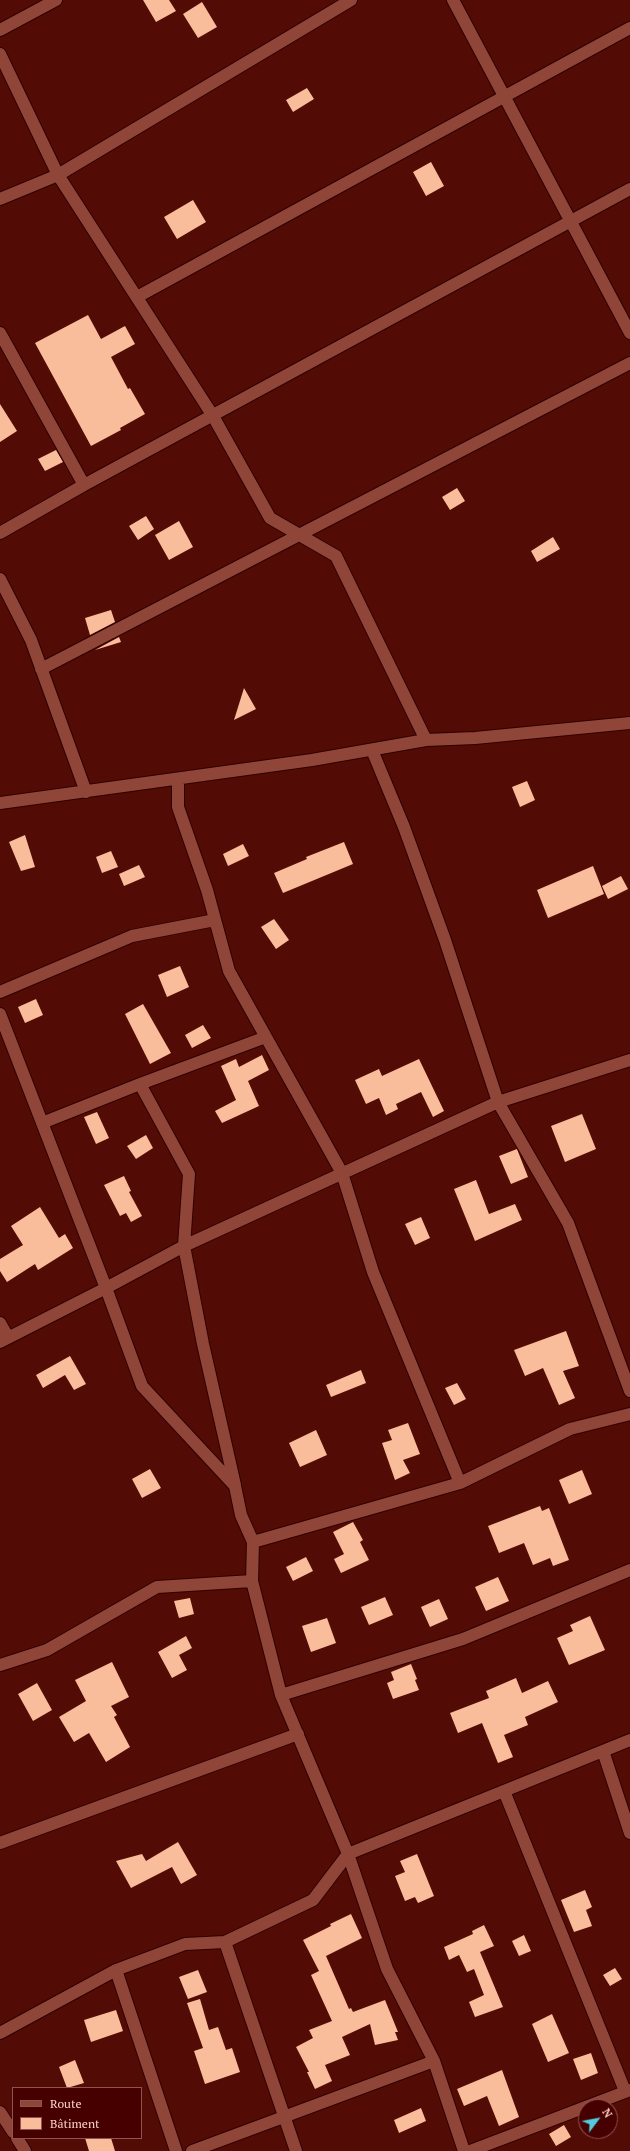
<!DOCTYPE html>
<html>
<head>
<meta charset="utf-8">
<style>
  body { margin:0 }
  #map { position:relative; width:630px; height:2151px; overflow:hidden; background:#530b05; font-family:"PT Serif",serif }
  canvas { display:block }
  .legend { position:absolute; left:12px; top:2087px; width:130px; height:52px; box-sizing:border-box; background:#470000; border:1px solid #905450; margin:0; padding:5px 7px; list-style:none; font-size:12px; color:#fed1c9 }
  .legend li { display:flex; align-items:center; gap:8px; height:20px }
  .legend b { width:20px; border:1px solid #905450 }
  .north { position:absolute; left:578px; top:2099px; width:40px; height:40px; box-sizing:border-box; background:#470000; border:1px solid #905450; border-radius:50%; rotate:58deg; font-size:11px; font-weight:700; line-height:16px; text-align:center; color:#fed1c9 }
  .north::after { content:''; display:block; margin:auto; width:14px; height:18px; background:#54cade; clip-path:polygon(50% 0,100% 100%,50% 72%,0 100%) }
</style>
</head>
<body>
<div id="map">
<canvas width="630" height="2151"></canvas>
<ul class="legend">
<li><b style="height:5px;background:#904539"></b>Route</li>
<li><b style="height:11px;background:#f9bd9b"></b>Bâtiment</li>
</ul>
<div class="north">N</div>
</div>
<script>
const ctx = document.querySelector('canvas').getContext('2d');
ctx.lineJoin = 'round';
function fill(path, color) {
  ctx.fillStyle = color;
  ctx.fill(path, 'evenodd');
}
function strokePath(path, color, width, dash) {
  ctx.strokeStyle = color;
  ctx.lineWidth = width;
  ctx.lineCap = dash ? 'butt' : 'round';
  ctx.setLineDash(dash || []);
  ctx.stroke(path);
}
fill(new Path2D(`
  M 143,0 L 169,0 L 176,11 L 156,22 Z
  M 202,2 L 217,27 L 198,38 L 183,14 Z
  M 307,88 L 314,99 L 293,112 L 286,100 Z
  M 431,162 L 444,186 L 426,196 L 413,172 Z
  M 193,200 L 206,222 L 177,239 L 164,217 Z
  M 88,315 L 101,339 L 125,326 L 135,344 L 111,357 L 128,389 L 130,388 L 145,414 L 120,428 L 121,430 L 91,446 L 35,343 Z
  M 0,404 L 17,431 L 0,442 Z
  M 56,450 L 63,462 L 45,471 L 38,459 Z
  M 457,488 L 465,501 L 450,510 L 442,497 Z
  M 146,516 L 154,529 L 138,540 L 129,526 Z
  M 179,521 L 193,547 L 169,560 L 155,535 Z
  M 553,537 L 560,549 L 537,562 L 531,551 Z
  M 111,610 L 115,622 L 90,635 L 85,618 Z
  M 119,637 L 121,642 L 95,650 Z
  M 244,688 L 256,709 L 234,720 Z
  M 527,781 L 535,800 L 520,807 L 512,787 Z
  M 25,835 L 35,867 L 21,871 L 9,842 Z
  M 344,842 L 353,864 L 283,893 L 274,873 L 307,859 L 306,857 Z
  M 243,844 L 249,856 L 228,866 L 223,854 Z
  M 111,851 L 118,867 L 102,873 L 96,857 Z
  M 139,865 L 145,877 L 124,886 L 119,874 Z
  M 593,866 L 604,894 L 548,918 L 537,890 Z
  M 621,876 L 628,889 L 608,899 L 602,886 Z
  M 274,919 L 289,940 L 276,949 L 261,927 Z
  M 180,966 L 189,987 L 167,997 L 158,975 Z
  M 36,999 L 43,1015 L 25,1023 L 18,1007 Z
  M 143,1004 L 171,1053 L 150,1064 L 125,1014 Z
  M 203,1025 L 211,1038 L 192,1048 L 185,1035 Z
  M 262,1055 L 269,1070 L 248,1081 L 259,1106 L 222,1123 L 215,1111 L 236,1100 L 221,1066 L 236,1059 L 239,1067 Z
  M 419,1059 L 444,1111 L 433,1117 L 421,1092 L 396,1104 L 398,1109 L 386,1115 L 379,1098 L 366,1104 L 355,1080 L 379,1069 L 382,1076 Z
  M 97,1112 L 109,1138 L 96,1144 L 84,1117 Z
  M 582,1114 L 596,1149 L 565,1162 L 551,1126 Z
  M 146,1135 L 153,1148 L 136,1159 L 127,1146 Z
  M 517,1149 L 528,1177 L 511,1184 L 499,1156 Z
  M 124,1176 L 131,1191 L 129,1192 L 142,1216 L 131,1222 L 126,1213 L 120,1216 L 104,1185 Z
  M 476,1180 L 489,1214 L 515,1204 L 522,1220 L 475,1241 L 454,1189 Z
  M 40,1207 L 59,1238 L 65,1234 L 73,1248 L 38,1270 L 35,1264 L 7,1282 L 0,1271 L 0,1259 L 23,1245 L 11,1226 Z
  M 421,1217 L 430,1238 L 415,1245 L 405,1224 Z
  M 566,1331 L 579,1366 L 563,1371 L 575,1398 L 559,1405 L 543,1368 L 525,1376 L 514,1350 Z
  M 70,1356 L 86,1384 L 74,1390 L 65,1375 L 43,1388 L 36,1375 Z
  M 361,1370 L 366,1383 L 331,1397 L 326,1385 Z
  M 457,1383 L 466,1399 L 454,1405 L 445,1388 Z
  M 408,1423 L 420,1454 L 403,1460 L 410,1473 L 395,1480 L 382,1443 L 392,1440 L 388,1430 Z
  M 316,1430 L 327,1455 L 300,1467 L 289,1443 Z
  M 150,1469 L 161,1488 L 142,1498 L 132,1479 Z
  M 582,1470 L 592,1494 L 569,1504 L 559,1480 Z
  M 540,1506 L 542,1511 L 549,1508 L 569,1560 L 553,1566 L 550,1558 L 533,1565 L 524,1543 L 499,1553 L 488,1526 Z
  M 353,1522 L 363,1540 L 360,1542 L 369,1560 L 341,1573 L 334,1559 L 344,1554 L 333,1532 Z
  M 306,1557 L 313,1571 L 293,1581 L 286,1567 Z
  M 498,1577 L 509,1601 L 486,1611 L 475,1587 Z
  M 385,1597 L 393,1615 L 369,1625 L 361,1607 Z
  M 190,1598 L 194,1614 L 179,1618 L 174,1601 Z
  M 439,1599 L 448,1619 L 430,1627 L 421,1607 Z
  M 590,1616 L 605,1650 L 569,1665 L 557,1638 L 573,1631 L 570,1625 Z
  M 327,1618 L 336,1643 L 311,1652 L 302,1626 Z
  M 186,1636 L 192,1648 L 179,1655 L 187,1670 L 172,1678 L 158,1652 Z
  M 112,1662 L 129,1697 L 111,1706 L 117,1715 L 114,1717 L 130,1747 L 106,1762 L 89,1733 L 74,1742 L 59,1717 L 86,1701 L 75,1680 Z
  M 411,1664 L 417,1679 L 415,1680 L 419,1690 L 393,1699 L 387,1683 L 394,1680 L 391,1672 Z
  M 516,1678 L 522,1693 L 548,1681 L 558,1702 L 525,1717 L 528,1725 L 504,1735 L 513,1757 L 498,1763 L 482,1723 L 458,1733 L 450,1713 L 489,1698 L 486,1691 Z
  M 37,1683 L 52,1710 L 33,1721 L 18,1694 Z
  M 178,1842 L 197,1875 L 181,1884 L 172,1867 L 131,1888 L 116,1861 L 142,1854 L 146,1861 Z
  M 417,1854 L 434,1896 L 418,1903 L 415,1897 L 405,1901 L 395,1876 L 405,1872 L 400,1861 Z
  M 585,1890 L 592,1907 L 586,1910 L 592,1926 L 574,1932 L 561,1900 Z
  M 351,1914 L 362,1938 L 326,1956 L 349,2009 L 351,2008 L 353,2012 L 385,2000 L 398,2032 L 395,2032 L 398,2040 L 375,2045 L 370,2024 L 342,2037 L 350,2055 L 325,2065 L 332,2081 L 315,2089 L 307,2072 L 309,2072 L 296,2047 L 313,2038 L 309,2030 L 332,2021 L 311,1975 L 319,1971 L 303,1940 L 331,1926 L 330,1924 Z
  M 484,1925 L 494,1946 L 480,1952 L 503,2007 L 475,2017 L 469,2002 L 484,1995 L 474,1969 L 467,1972 L 459,1955 L 449,1960 L 444,1947 L 473,1934 L 472,1931 Z
  M 524,1935 L 531,1951 L 519,1956 L 512,1941 Z
  M 615,1968 L 622,1979 L 610,1986 L 603,1975 Z
  M 198,1970 L 207,1992 L 188,1999 L 179,1977 Z
  M 200,1999 L 209,2030 L 218,2027 L 226,2050 L 232,2048 L 240,2072 L 205,2084 L 194,2051 L 203,2048 L 187,2003 Z
  M 116,2010 L 123,2031 L 91,2042 L 84,2020 Z
  M 552,2014 L 569,2053 L 548,2062 L 532,2024 Z
  M 591,2053 L 598,2073 L 581,2080 L 573,2059 Z
  M 75,2060 L 84,2083 L 67,2088 L 59,2067 Z
  M 502,2070 L 519,2117 L 499,2126 L 487,2096 L 464,2106 L 457,2089 Z
  M 421,2108 L 426,2121 L 399,2133 L 394,2120 Z
  M 564,2125 L 571,2137 L 556,2146 L 549,2134 Z
  M 85,2138 L 111,2138 L 115,2151 L 89,2151 Z`), '#f9bd9b');
const street = new Path2D(`
  M 453,0 L 630,333
  M 0,30 L 56,0
  M 0,54 L 58,175 L 213,416 L 270,518 L 336,556 L 426,740
  M 0,199 L 58,175 L 351,0
  M 137,297 L 630,28
  M 0,333 L 84,485
  M 0,533 L 84,485 L 630,189
  M 0,579 L 31,640 L 86,792
  M 41,669 L 630,363
  M 372,750 L 404,827 L 445,940 L 498,1102 L 568,1223 L 630,1391
  M 178,779 L 178,807 L 207,890 L 229,971 L 342,1173 L 373,1272 L 460,1483
  M 0,803 L 312,760 L 426,740 L 475,738 L 630,723
  M 0,992 L 132,936 L 215,920
  M 0,1014 L 106,1288 L 142,1386 L 235,1486 L 241,1515 L 253,1542 L 252,1581 L 281,1695 L 348,1854 L 387,1969 L 434,2061 L 464,2151
  M 140,1084 L 189,1174 L 184,1246 L 203,1344 L 235,1485
  M 42,1123 L 140,1084 L 266,1037
  M 0,1323 L 8,1337
  M 0,1342 L 106,1288 L 184,1246 L 498,1102 L 630,1060
  M 253,1542 L 460,1483 L 570,1429 L 630,1414
  M 0,1665 L 47,1650 L 157,1587 L 252,1581
  M 281,1695 L 463,1639 L 630,1570
  M 603,1751 L 630,1833
  M 504,1791 L 625,2091
  M 0,1843 L 298,1734
  M 225,1942 L 296,2151
  M 116,1970 L 176,2151
  M 0,2033 L 116,1970 L 185,1944 L 225,1942 L 313,1900 L 348,1854 L 630,1740
  M 0,2112 L 13,2132
  M 17,2138 L 25,2151
  M 192,2151 L 434,2061
  M 470,2151 L 630,2090`);
strokePath(street, '#2f0000', 14);
strokePath(street, '#904539', 12);
</script>
</body>
</html>
